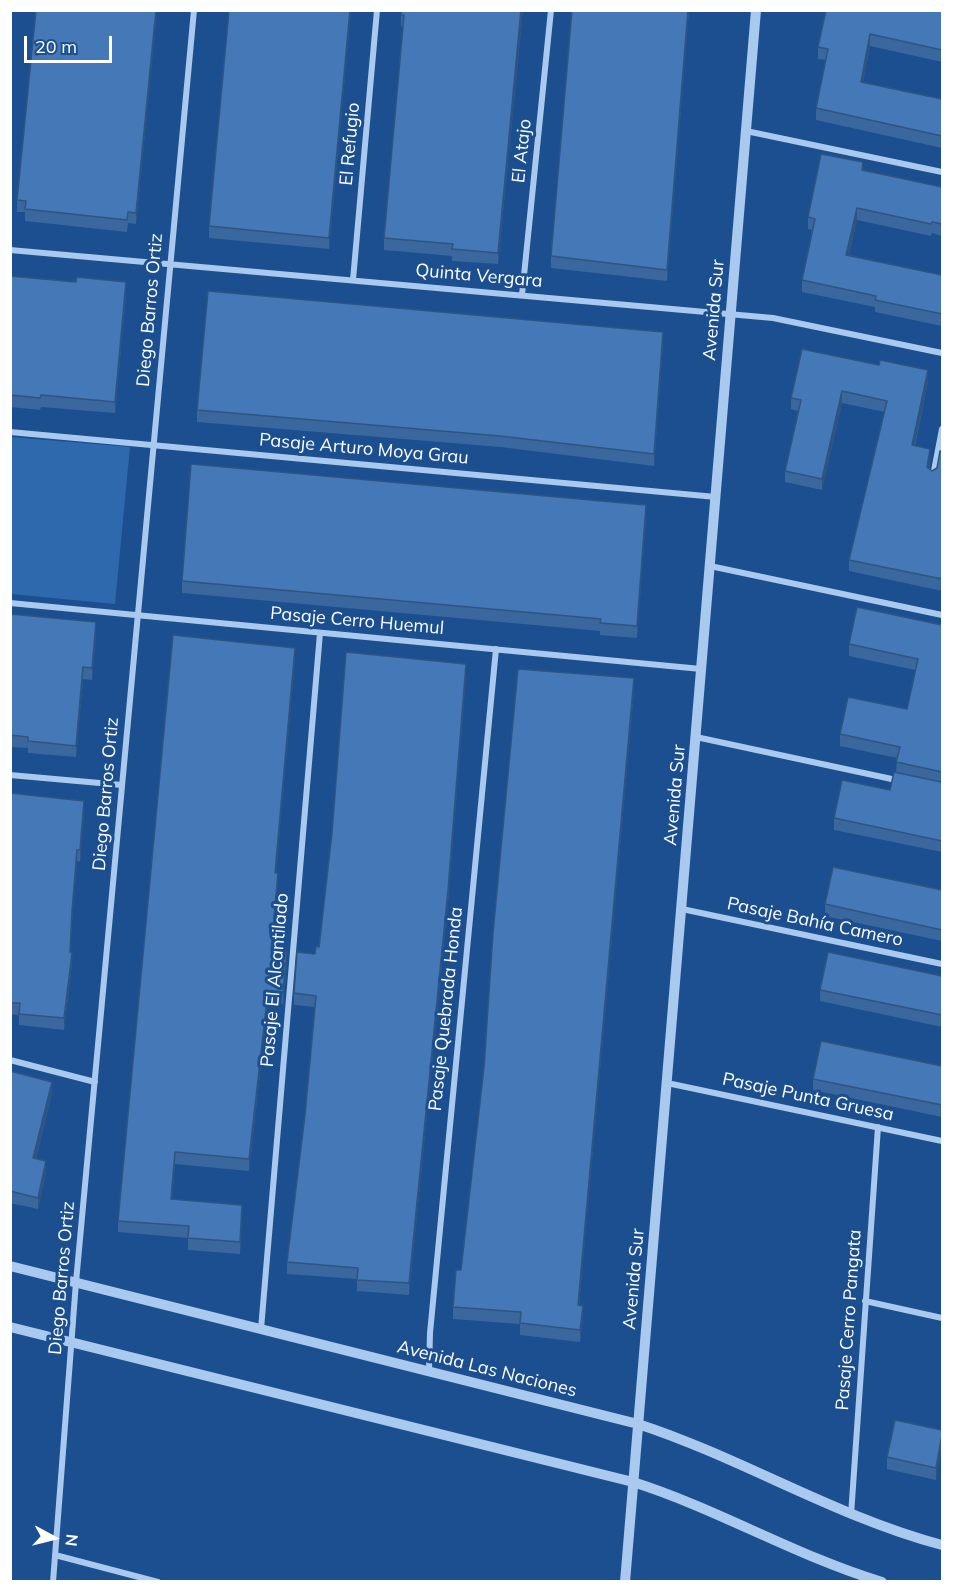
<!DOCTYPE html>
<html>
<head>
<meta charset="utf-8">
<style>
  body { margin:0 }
  #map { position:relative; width:953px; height:1592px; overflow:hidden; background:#1b4f8f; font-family:Mulish,sans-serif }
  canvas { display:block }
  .frame { position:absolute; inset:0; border:12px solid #fff; pointer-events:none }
  .north { position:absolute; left:24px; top:1508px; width:60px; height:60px; -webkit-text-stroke:4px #1b4f8f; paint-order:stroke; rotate:97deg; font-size:16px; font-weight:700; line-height:24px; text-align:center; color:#fff }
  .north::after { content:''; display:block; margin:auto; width:21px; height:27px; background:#fff; clip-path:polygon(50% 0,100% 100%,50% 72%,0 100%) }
  .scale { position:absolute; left:24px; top:36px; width:88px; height:27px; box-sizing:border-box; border:3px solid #fff; border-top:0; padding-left:8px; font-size:18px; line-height:21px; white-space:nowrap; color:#fff; -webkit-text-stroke:4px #1b4f8f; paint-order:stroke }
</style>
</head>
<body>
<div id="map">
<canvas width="953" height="1592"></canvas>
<div class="frame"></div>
<div class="north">N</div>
<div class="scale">20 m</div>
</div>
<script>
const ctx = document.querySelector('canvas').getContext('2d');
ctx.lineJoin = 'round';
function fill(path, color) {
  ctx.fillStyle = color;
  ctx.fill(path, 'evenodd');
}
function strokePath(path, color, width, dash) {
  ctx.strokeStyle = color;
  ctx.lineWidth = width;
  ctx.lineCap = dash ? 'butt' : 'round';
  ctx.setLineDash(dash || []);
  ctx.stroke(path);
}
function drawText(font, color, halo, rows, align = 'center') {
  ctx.font = font + ' Mulish,sans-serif';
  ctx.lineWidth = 6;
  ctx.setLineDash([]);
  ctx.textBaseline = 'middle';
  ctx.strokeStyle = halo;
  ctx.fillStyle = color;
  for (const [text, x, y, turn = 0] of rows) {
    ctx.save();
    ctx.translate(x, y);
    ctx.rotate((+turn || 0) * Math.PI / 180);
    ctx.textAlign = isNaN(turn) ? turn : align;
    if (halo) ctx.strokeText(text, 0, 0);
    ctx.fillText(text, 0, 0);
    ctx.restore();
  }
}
fill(new Path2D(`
  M 10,437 L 130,447 L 115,604 L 11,594 Z`), '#2e69ad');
strokePath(new Path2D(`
  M 746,131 L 942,172
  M 10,250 L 773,318 L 942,353
  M 353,280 L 377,10
  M 522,295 L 551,10
  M 10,432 L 716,497
  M 933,476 L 942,429
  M 710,566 L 942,615
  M 10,603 L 701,669
  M 696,737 L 901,781
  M 10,775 L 122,785
  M 682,909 L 942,964
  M 10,1060 L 95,1082
  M 667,1083 L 942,1141
  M 865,1301 L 942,1318
  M 261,1329 L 320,633
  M 429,1372 L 430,1333 L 496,649
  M 851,1515 L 878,1127
  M 55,1555 L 158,1582
  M 53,1582 L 76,1282 L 194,10`), '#a9c9ee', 6);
strokePath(new Path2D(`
  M 10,1266 L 638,1424 C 742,1458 836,1517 942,1545
  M 10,1327 L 633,1482 C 718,1509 796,1556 882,1582
  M 625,1582 L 756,10`), '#a9c9ee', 10);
fill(new Path2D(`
  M 36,10 L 157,10 L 136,224 L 128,223 L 127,232 L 25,221 L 25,212 L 17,212 L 17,200 Z
  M 351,10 L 329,249 L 209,238 L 209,226 Z
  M 523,10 L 498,264 L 452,261 L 452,256 L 384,250 L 384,238 L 403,27 L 401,26 L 401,15 Z
  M 689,10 L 667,281 L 551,268 L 551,256 Z
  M 942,11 L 942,62 L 870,46 L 863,82 L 942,99 L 942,148 L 816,120 L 816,108 L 826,60 L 818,59 L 818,47 Z
  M 863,170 L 942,187 L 942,236 L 932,233 L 931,236 L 857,220 L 849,255 L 942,275 L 942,326 L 875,312 L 875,307 L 802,292 L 802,280 L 812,230 L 808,229 L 808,217 Z
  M 10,276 L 126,294 L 115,413 L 41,407 L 40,410 L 10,407 Z
  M 663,343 L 654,466 L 500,447 L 197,422 L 197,410 Z
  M 802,349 L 928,382 L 915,446 L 930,461 L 929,469 L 932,471 L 937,468 L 942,452 L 942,591 L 849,571 L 849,560 L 885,412 L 842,403 L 822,490 L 785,482 L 785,471 L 798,411 L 791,409 L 791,398 Z
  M 646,517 L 637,638 L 600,635 L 600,631 L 182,593 L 182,581 Z
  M 10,614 L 96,634 L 92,680 L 83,679 L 76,757 L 28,753 L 28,748 L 10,747 Z
  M 942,625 L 942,852 L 834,830 L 834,818 L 890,790 L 896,773 L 897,758 L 840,746 L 840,734 L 907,709 L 915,670 L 849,656 L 849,644 Z
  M 295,659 L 276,873 L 278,885 L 272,950 L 287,963 L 283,1004 L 268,1002 L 249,1171 L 175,1164 L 172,1199 L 242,1216 L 240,1254 L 188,1250 L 188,1238 L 118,1232 L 118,1221 Z
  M 466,675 L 448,902 L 409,1295 L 357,1291 L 357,1279 L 287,1274 L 287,1262 L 305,1115 L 315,1007 L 294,1005 L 294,993 Z
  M 634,690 L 579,1305 L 583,1317 L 580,1342 L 520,1335 L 520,1324 L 453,1319 L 453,1307 L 461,1270 Z
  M 10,793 L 84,812 L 80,862 L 77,861 L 72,922 L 70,952 L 72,964 L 64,1030 L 19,1025 L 19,1015 L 10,1014 Z
  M 942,890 L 942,941 L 825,916 L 825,904 Z
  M 942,976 L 942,1027 L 820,1001 L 820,990 Z
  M 942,1066 L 942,1117 L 813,1090 L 813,1079 Z
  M 10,1071 L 52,1093 L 36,1159 L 46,1173 L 38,1209 L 10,1203 Z
  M 942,1430 L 936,1480 L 887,1469 L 887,1457 Z`), '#3a679d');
fill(new Path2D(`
  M 156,10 L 157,10 L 136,224 L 136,213 Z
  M 350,10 L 351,10 L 329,249 L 329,238 Z
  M 521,10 L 523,10 L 498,264 L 498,253 Z
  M 688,10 L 689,10 L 667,281 L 667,270 Z
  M 870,34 L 870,46 L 861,94 L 861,82 Z
  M 857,208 L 857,220 L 846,267 L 846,255 Z
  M 126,282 L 126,294 L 115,413 L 115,402 Z
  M 663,332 L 663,343 L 654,466 L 654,454 Z
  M 928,370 L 928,382 L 912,457 L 912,445 Z
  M 842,391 L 842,403 L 822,490 L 822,479 Z
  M 930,449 L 930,461 L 927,479 L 927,467 Z
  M 646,505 L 646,517 L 637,638 L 637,626 Z
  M 96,622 L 96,634 L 92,680 L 92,668 Z
  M 295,648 L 295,659 L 275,885 L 275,873 Z
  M 466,664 L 466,675 L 448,902 L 409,1295 L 409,1283 Z
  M 83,667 L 83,679 L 76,757 L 76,746 Z
  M 634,678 L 634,690 L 578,1317 L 578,1305 Z
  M 84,801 L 84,812 L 80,862 L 80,850 Z
  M 77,850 L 77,861 L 72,922 L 70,964 L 72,911 Z
  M 278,873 L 278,885 L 271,962 L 271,950 Z
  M 287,951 L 287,963 L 283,1004 L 283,992 Z
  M 72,953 L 72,964 L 64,1030 L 64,1018 Z
  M 268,991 L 268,1002 L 249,1171 L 249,1159 Z
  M 52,1082 L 52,1093 L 33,1170 L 33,1158 Z
  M 175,1152 L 175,1164 L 171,1211 L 171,1199 Z
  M 46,1161 L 46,1173 L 38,1209 L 38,1198 Z
  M 242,1205 L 242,1216 L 240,1254 L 240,1242 Z
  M 583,1306 L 583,1317 L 580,1342 L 580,1330 Z
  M 942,1435 L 942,1447 L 936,1480 L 936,1468 Z`), '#305480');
const building = new Path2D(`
  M 36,10 L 156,10 L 136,213 L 128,212 L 127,220 L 25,209 L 26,201 L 17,200 Z
  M 229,10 L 350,10 L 329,238 L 209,226 Z
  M 402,10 L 521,10 L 498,253 L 452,249 L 453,244 L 384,238 L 404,15 L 401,15 Z
  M 572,10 L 688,10 L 667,270 L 551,256 Z
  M 826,10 L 942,11 L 942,50 L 870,34 L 861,82 L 942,99 L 942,136 L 816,108 L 828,49 L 818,47 Z
  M 821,154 L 863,162 L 862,170 L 942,187 L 942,224 L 932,222 L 931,224 L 857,208 L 846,255 L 942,275 L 942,314 L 875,300 L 876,296 L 802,280 L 815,219 L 808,217 Z
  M 10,276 L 76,282 L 77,277 L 126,282 L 115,402 L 41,395 L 40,398 L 10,395 Z
  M 208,291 L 663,332 L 654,454 L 500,436 L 197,410 Z
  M 802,349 L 879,365 L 880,360 L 928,370 L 912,445 L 930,449 L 927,467 L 932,471 L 937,468 L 940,451 L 942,452 L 942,579 L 849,560 L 887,401 L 842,391 L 822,479 L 785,471 L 801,400 L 791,398 Z
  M 191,464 L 646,505 L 637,626 L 600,623 L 601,619 L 182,581 Z
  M 857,607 L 942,625 L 942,772 L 896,762 L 900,747 L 840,734 L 848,697 L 907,709 L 918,659 L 849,644 Z
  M 10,614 L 96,622 L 92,668 L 83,667 L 76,746 L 28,741 L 28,737 L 10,735 Z
  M 173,635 L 295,648 L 275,873 L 278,873 L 271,950 L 287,951 L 283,992 L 268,991 L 249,1159 L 175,1152 L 171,1199 L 242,1205 L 240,1242 L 188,1238 L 189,1226 L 118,1221 Z
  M 346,652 L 466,664 L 448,890 L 409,1283 L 357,1280 L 358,1268 L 287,1262 L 305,1115 L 316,996 L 294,993 L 297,952 L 315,954 L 316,946 L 319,947 L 332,833 Z
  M 518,669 L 634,678 L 578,1305 L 583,1306 L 580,1330 L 520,1323 L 521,1312 L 453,1307 L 456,1270 L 461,1270 L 484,1067 L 493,933 Z
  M 894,772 L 941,782 L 942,781 L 942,841 L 834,818 L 842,780 L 890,790 Z
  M 10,793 L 84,801 L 80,850 L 77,850 L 72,911 L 70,952 L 72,953 L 64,1018 L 19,1014 L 20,1003 L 10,1003 Z
  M 833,867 L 942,890 L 942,930 L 825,904 Z
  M 828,952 L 942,976 L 942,1015 L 820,990 Z
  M 821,1041 L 942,1066 L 942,1105 L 813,1079 Z
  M 10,1071 L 52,1082 L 33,1158 L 46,1161 L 38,1198 L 10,1191 Z
  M 895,1420 L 942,1430 L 942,1435 L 936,1468 L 887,1457 Z`);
fill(building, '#4478b7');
strokePath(building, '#305480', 1.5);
drawText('18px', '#fff', '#1b4f8f', [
  ["El Refugio",350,144,-85],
  ["El Atajo",522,151,-84],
  ["Quinta Vergara",479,276,5],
  ["Diego Barros Ortiz",150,310,-85],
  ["Avenida Sur",714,310,-85],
  ["Pasaje Arturo Moya Grau",364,449,5],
  ["Pasaje Cerro Huemul",357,621,5],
  ["Diego Barros Ortiz",106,794,-85],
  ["Avenida Sur",675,795,-85],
  ["Pasaje Bahía Camero",815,922,12],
  ["Pasaje El Alcantilado",275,980,-85],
  ["Pasaje Quebrada Honda",446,1009,-84],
  ["Pasaje Punta Gruesa",808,1097,12],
  ["Diego Barros Ortiz",62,1278,-85],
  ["Avenida Sur",634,1279,-85],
  ["Pasaje Cerro Pangata",849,1320,-86],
  ["Avenida Las Naciones",487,1369,14]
]);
</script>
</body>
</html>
